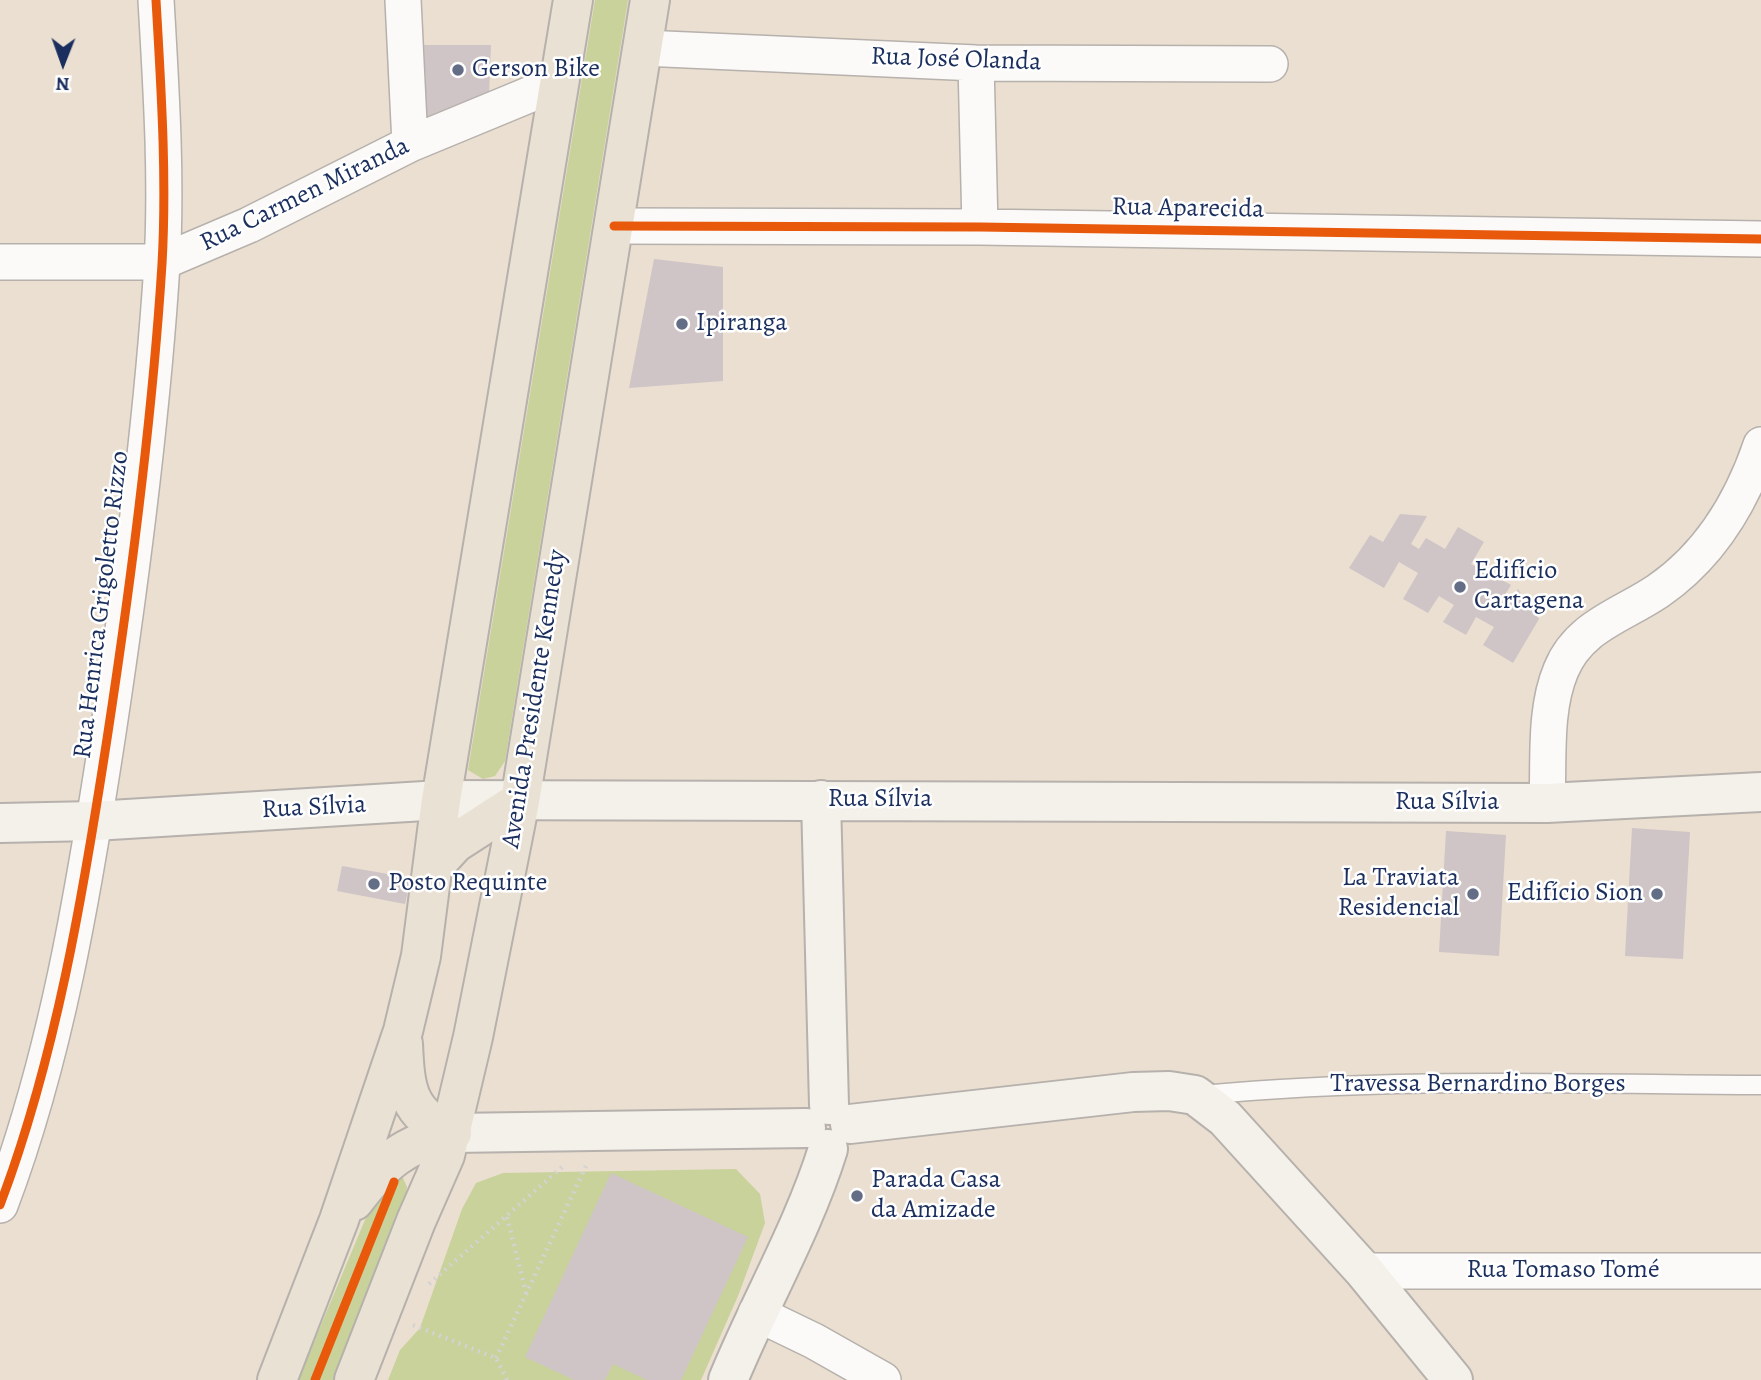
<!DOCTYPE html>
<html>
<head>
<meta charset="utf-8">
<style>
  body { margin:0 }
  #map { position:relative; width:1761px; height:1380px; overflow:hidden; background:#eadfd0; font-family:Alegreya,serif }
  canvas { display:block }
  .north { position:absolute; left:28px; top:28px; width:70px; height:70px; -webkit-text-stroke:5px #fff; paint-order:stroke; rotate:181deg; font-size:19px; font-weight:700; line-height:28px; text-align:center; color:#1b2f5e }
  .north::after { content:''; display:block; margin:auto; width:24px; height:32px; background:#1b2f5e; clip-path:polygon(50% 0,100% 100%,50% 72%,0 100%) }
</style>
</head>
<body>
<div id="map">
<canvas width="1761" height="1380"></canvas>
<div class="north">N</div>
</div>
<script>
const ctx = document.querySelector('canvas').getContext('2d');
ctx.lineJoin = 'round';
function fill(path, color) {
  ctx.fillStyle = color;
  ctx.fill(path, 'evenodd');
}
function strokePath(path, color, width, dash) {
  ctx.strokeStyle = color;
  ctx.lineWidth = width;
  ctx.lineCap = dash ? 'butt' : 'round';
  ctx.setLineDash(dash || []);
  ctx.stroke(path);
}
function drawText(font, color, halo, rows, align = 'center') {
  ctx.font = font + ' Alegreya,serif';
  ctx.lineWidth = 5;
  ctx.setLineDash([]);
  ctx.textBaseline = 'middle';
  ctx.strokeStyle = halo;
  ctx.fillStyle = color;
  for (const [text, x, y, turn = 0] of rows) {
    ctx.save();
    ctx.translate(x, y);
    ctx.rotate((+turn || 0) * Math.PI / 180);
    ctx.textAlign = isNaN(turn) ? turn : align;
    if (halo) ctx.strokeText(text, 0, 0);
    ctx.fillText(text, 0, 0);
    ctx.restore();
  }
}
fill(new Path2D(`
  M 595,0 L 628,0 L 505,761 L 495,776 L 483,779 L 468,770 Z
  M 399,1169 L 407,1187 L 404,1209 L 337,1380 L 298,1380 L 380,1184 Z
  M 736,1169 L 760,1194 L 765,1223 L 738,1296 L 701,1380 L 388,1380 L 400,1350 L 420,1328 L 462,1209 L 476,1183 L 503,1173 Z`), '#c8d29a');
fill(new Path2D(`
  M 424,45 L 491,45 L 489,94 L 427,117 Z
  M 654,259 L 723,267 L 723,381 L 629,388 Z
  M 1400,514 L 1427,516 L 1411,544 L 1419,549 L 1426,538 L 1445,549 L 1458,527 L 1484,542 L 1471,564 L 1487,573 L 1484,578 L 1490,581 L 1493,575 L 1511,585 L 1501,601 L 1508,605 L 1518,589 L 1539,619 L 1513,663 L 1483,645 L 1494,627 L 1476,617 L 1466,635 L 1443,622 L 1454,605 L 1439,596 L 1428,613 L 1403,599 L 1418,573 L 1399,562 L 1384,588 L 1349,568 L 1370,535 L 1383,542 Z
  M 1632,828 L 1690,832 L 1683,959 L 1625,956 Z
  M 1446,831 L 1506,835 L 1499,956 L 1439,952 Z
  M 342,866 L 411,878 L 405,904 L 337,891 Z
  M 611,1173 L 748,1237 L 681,1380 L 647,1380 L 613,1364 L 605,1380 L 574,1380 L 525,1357 Z`), '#cfc5c6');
const lane = new Path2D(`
  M 1202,1095 C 1388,1077 1575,1084 1761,1085`);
const street = new Path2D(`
  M 403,0 L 410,144
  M 643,48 L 976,63 L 1270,64
  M 976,63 L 980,227
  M 614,226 L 980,227 L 1761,239
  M 0,262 L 162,262 L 249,225 L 410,144 L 560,82
  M 1547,803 C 1549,761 1544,710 1561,670 C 1579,626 1621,616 1658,591 C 1710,555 1741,504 1761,445
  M 0,1205 C 56,1057 83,895 107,739 C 131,582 152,423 162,264 C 167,177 161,87 156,0
  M 1364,1271 L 1761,1271
  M 756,1313 L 814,1341 L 883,1380`);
const secondary = new Path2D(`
  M 821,800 L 829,1105
  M 0,823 L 94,821 L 441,800 L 1547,803 L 1761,792
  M 850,1124 L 1133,1092 L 1169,1091 L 1195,1095 L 1225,1118 L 1364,1271 L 1453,1380
  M 452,1133 L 806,1128
  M 728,1380 C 760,1302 803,1229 828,1149`);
const primary = new Path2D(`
  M 433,867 L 455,843 L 520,801
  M 403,1044 C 405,1088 407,1115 452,1133
  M 354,1201 C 383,1162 404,1144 452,1133
  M 277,1380 L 339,1220 L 403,1031 L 421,956 L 441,800 L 573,0
  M 354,1380 L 416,1221 L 445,1155 L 473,1037 L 520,801 L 650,0`);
strokePath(lane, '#b6b1ac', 21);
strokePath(street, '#b6b1ac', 38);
strokePath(secondary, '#b6b1ac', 42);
strokePath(primary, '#b6b1ac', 42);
strokePath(new Path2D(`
  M 507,1217 L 526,1293
  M 429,1284 L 562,1167
  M 413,1325 L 496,1358 L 507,1380
  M 496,1358 L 586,1166`), '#d4d2d2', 4.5, [2, 5]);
strokePath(lane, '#fcfaf8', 18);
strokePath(street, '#fcfaf8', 35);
strokePath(secondary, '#f4f0ea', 38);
strokePath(primary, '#e9e2d4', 38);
strokePath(new Path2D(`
  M 614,226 L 980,227 L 1761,239
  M 0,1205 C 56,1057 83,895 107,739 C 131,582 152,423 162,264 C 167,177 161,87 156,0
  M 315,1380 L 394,1182`), '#e8590c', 9);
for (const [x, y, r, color] of [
  [458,70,7,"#636d86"],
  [682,324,7,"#636d86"],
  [1460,587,7,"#636d86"],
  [374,884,7,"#636d86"],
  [1473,894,7,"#636d86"],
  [1657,894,7,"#636d86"],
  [857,1196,7,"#636d86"]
]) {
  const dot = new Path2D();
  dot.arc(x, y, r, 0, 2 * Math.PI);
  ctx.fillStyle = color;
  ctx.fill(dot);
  strokePath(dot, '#fff', 2.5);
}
drawText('26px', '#1b2f5e', '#fff', [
  ["Rua José Olanda",956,60,2],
  ["Rua Carmen Miranda",305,195,-26],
  ["Rua Aparecida",1188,209,1],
  ["Rua Henrica Grigoletto Rizzo",102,605,-83],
  ["Avenida Presidente Kennedy",535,699,-81],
  ["Rua Sílvia",880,800],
  ["Rua Sílvia",1447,803],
  ["Rua Sílvia",314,808,-3],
  ["Travessa Bernardino Borges",1478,1085],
  ["Rua Tomaso Tomé",1563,1271]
]);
drawText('26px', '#1b2f5e', '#fff', [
  ["Gerson Bike",472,70],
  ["Ipiranga",696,324],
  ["Edifício",1474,572],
  ["Cartagena",1474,602],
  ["La Traviata",1459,879,"right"],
  ["Residencial",1459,909,"right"],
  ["Posto Requinte",388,884],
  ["Edifício Sion",1643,894,"right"],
  ["Parada Casa",871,1181],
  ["da Amizade",871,1211]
], 'left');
</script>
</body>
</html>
